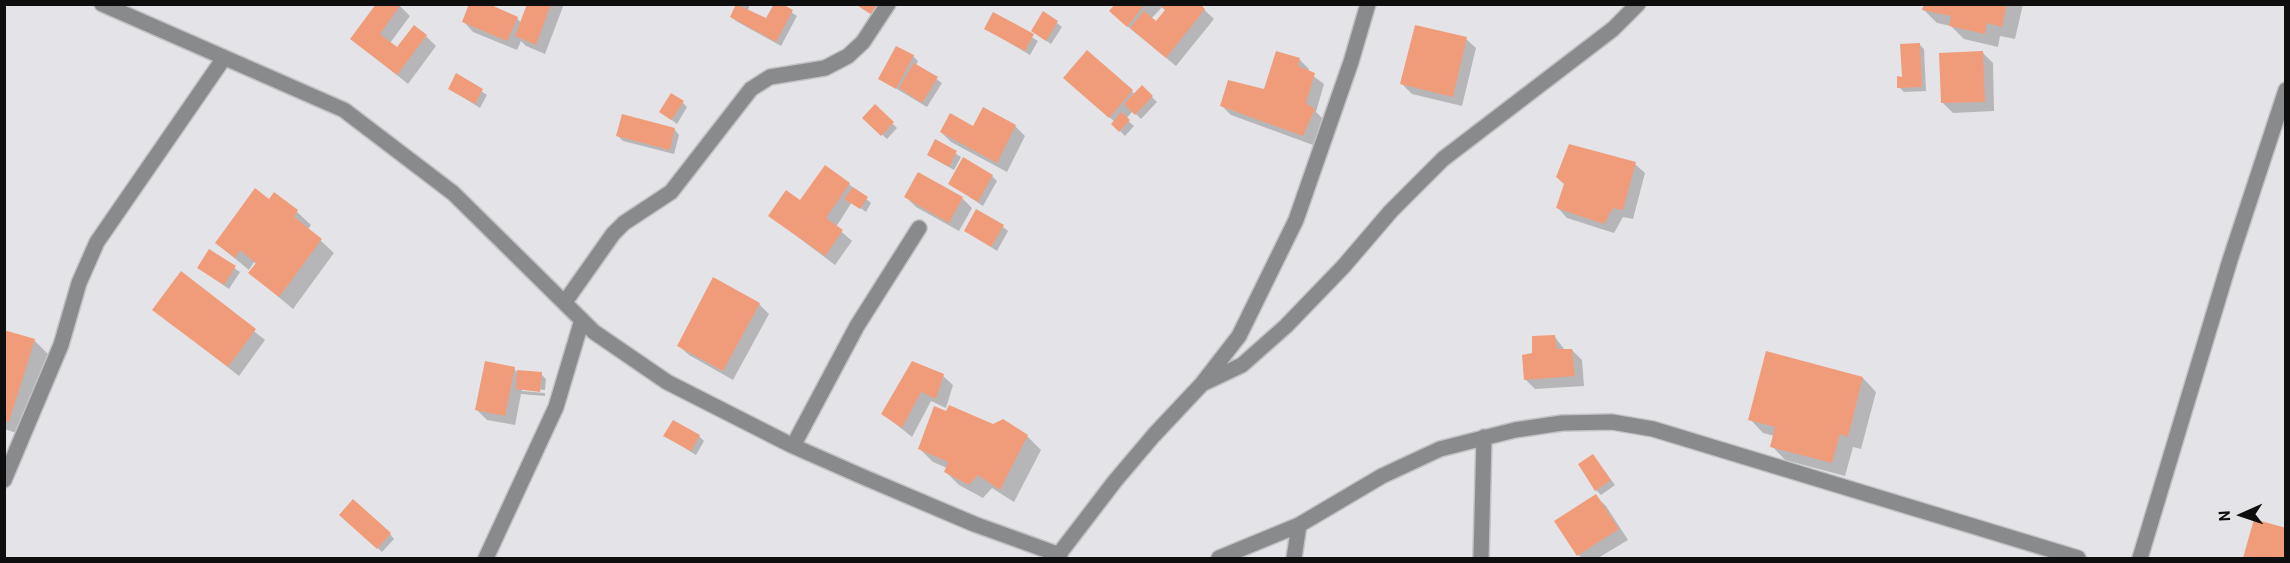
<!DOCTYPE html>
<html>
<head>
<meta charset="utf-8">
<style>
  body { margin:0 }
  #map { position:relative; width:2290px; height:563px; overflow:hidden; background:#e4e4e8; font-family:Barlow,sans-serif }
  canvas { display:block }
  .frame { position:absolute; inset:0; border:6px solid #0e0e0f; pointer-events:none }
  .north { position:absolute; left:2212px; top:485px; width:60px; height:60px; -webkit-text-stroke:4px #e4e4e8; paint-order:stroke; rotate:267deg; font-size:16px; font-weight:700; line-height:24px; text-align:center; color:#0e0e0f }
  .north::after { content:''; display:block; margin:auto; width:21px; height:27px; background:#0e0e0f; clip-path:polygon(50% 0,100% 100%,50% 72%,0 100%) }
</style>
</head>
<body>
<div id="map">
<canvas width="2290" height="563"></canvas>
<div class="frame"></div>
<div class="north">N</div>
</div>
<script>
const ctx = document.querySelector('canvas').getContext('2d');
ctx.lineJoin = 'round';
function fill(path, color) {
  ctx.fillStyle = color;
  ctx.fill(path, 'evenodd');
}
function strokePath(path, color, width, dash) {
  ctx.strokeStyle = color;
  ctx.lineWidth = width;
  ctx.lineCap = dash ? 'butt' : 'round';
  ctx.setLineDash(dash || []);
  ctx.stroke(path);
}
fill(new Path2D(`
  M 398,4 L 410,16 L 390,43 L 397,49 L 426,36 L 436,46 L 408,84 L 352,39 Z
  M 528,4 L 564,4 L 545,54 L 526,46 L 521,41 L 517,50 L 473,32 L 464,22 L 517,18 L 521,23 Z
  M 738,4 L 750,4 L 748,10 L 767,20 L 779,4 L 797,16 L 781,46 L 736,21 L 731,16 Z
  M 1117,4 L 1198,4 L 1214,19 L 1176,66 L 1121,21 ZM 1162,7 L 1166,11 L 1157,23 L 1151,19 Z
  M 1925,4 L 2023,4 L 2015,39 L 2000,36 L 1998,47 L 1964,39 L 1951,26 L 1937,23 L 1924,10 Z
  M 1044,13 L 1062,27 L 1051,44 L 1032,31 Z
  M 994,14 L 1038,41 L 1030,55 L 986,29 Z
  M 1466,39 L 1476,48 L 1462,106 L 1412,94 L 1402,84 Z
  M 1919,44 L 1924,49 L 1926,91 L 1904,92 L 1899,87 Z
  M 1983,53 L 1993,63 L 1994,111 L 1953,113 L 1943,103 Z
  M 913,56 L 918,61 L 916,65 L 942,83 L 927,107 L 880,79 Z
  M 1299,59 L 1309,69 L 1308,72 L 1324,84 L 1316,112 L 1324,120 L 1313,145 L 1231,115 L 1221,105 L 1265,90 Z
  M 457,75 L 487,95 L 480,108 L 450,89 Z
  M 1075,87 L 1132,91 L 1135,95 L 1142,87 L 1157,102 L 1141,119 L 1133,111 L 1126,119 L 1134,126 L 1125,136 L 1113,124 L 1115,122 Z
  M 683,103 L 687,107 L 677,124 L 661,112 Z
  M 875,106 L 897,128 L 887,139 L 864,118 Z
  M 984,109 L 1015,126 L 1025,136 L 1007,172 L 951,142 L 941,132 L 974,128 Z
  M 675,130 L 679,135 L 674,154 L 623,141 L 618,136 Z
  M 936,141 L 961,157 L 954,170 L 928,155 Z
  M 1635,164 L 1645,173 L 1633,219 L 1623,217 L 1614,233 L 1567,218 L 1558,208 Z
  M 992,176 L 997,181 L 983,206 L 950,184 Z
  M 849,184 L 871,203 L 866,212 L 852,202 L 836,227 L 852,241 L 835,265 L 770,216 Z
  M 274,194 L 297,212 L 311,225 L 308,229 L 334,253 L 293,309 L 250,273 L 257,265 L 254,262 L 249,270 L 216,243 L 269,201 Z
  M 906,197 L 962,198 L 972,208 L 959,231 L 916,207 Z
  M 1003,227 L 1008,231 L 997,251 L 966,231 Z
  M 210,251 L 240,272 L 229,289 L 198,268 Z
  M 181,273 L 265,340 L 239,376 L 154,309 Z
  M 759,304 L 769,314 L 733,380 L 689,355 L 679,346 Z
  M 4,331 L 35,341 L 48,354 L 23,435 L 4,429 Z
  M 1554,336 L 1565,350 L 1572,350 L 1582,360 L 1584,386 L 1535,389 L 1525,379 L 1534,354 Z
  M 514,369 L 517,372 L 541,374 L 546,379 L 545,390 L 522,388 L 522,391 L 545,393 L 545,396 L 521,394 L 515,425 L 487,420 L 477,410 Z
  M 943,376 L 953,385 L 946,408 L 931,401 L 912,437 L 883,414 Z
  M 1863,378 L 1876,392 L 1861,449 L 1853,447 L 1845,476 L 1785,460 L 1772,446 L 1775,436 L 1763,433 L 1750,419 Z
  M 1003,420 L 1028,437 L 1041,450 L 1014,502 L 992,488 L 983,498 L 959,485 L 945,471 L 947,468 L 933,462 L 919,448 L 993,426 Z
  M 665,436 L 699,436 L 704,441 L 696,455 Z
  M 1593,456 L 1615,485 L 1601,495 L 1596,490 Z
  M 1596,496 L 1606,506 L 1628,540 L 1598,558 L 1581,558 L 1556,521 Z
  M 345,519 L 390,534 L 394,539 L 382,552 Z
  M 2255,521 L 2286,529 L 2286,558 L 2244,558 Z`), '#0003');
fill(new Path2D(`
  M 376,4 L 401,4 L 380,34 L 397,47 L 414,25 L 427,35 L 397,75 L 350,39 Z
  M 469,4 L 489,4 L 518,17 L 507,41 L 462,22 Z
  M 527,4 L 551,4 L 536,45 L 515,36 Z
  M 736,4 L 766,18 L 774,4 L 782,4 L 793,10 L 776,42 L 730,17 Z
  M 855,4 L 878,4 L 872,15 Z
  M 1115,4 L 1145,4 L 1127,27 L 1109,11 Z
  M 1159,4 L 1200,4 L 1205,9 L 1166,58 L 1130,28 L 1144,11 L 1156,21 L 1165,10 Z
  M 1924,4 L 2007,4 L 2002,27 L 1987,23 L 1985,34 L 1949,26 L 1951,16 L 1922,10 Z
  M 1043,11 L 1058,21 L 1046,41 L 1031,31 Z
  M 993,12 L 1034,34 L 1025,51 L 984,29 Z
  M 1415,25 L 1467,37 L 1453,97 L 1400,84 Z
  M 1920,43 L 1922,87 L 1897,88 L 1897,76 L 1902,77 L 1900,44 Z
  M 896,46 L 914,55 L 896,89 L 878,79 Z
  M 1087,50 L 1133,90 L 1109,118 L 1063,78 Z
  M 1276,51 L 1300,58 L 1298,66 L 1315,73 L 1306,103 L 1315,109 L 1303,136 L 1220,106 L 1228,80 L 1264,89 Z
  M 1983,51 L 1985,102 L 1941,103 L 1939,53 Z
  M 914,63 L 938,77 L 922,103 L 899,88 Z
  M 456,73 L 483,89 L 475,104 L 448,89 Z
  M 1142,85 L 1153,96 L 1135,115 L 1124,104 Z
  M 671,93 L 684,101 L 671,120 L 659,112 Z
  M 875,104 L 894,122 L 881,136 L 862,118 Z
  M 983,107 L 1016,125 L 997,163 L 940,132 L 950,113 L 973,126 Z
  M 1121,112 L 1130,120 L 1119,132 L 1111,124 Z
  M 622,114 L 675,128 L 670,150 L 616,136 Z
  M 935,139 L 957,151 L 949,167 L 927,155 Z
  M 1569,144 L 1636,162 L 1623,210 L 1613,208 L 1604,224 L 1556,208 L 1564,184 L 1556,177 Z
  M 963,157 L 993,175 L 978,202 L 948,184 Z
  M 825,165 L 850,183 L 826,218 L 843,230 L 825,256 L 768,216 L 786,190 L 800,200 Z
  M 918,172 L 963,197 L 949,223 L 904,197 Z
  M 853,187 L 868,197 L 860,209 L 844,199 Z
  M 255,188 L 269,199 L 274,192 L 298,210 L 294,217 L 322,239 L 279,297 L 248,273 L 256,263 L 240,250 L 235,258 L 215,243 Z
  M 976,209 L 1004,225 L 991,247 L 964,231 Z
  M 209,249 L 236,266 L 224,285 L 197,268 Z
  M 181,271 L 256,329 L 228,367 L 152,310 Z
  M 713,277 L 760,303 L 723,371 L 677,346 Z
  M 4,330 L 35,339 L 9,422 L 4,421 Z
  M 1555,335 L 1557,349 L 1572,349 L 1575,376 L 1524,380 L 1522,355 L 1532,353 L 1532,336 Z
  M 1766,351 L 1863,377 L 1848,437 L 1840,434 L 1832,463 L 1770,447 L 1775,427 L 1748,420 Z
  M 485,361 L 515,367 L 505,416 L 475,410 Z
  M 912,361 L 944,374 L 936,399 L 921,392 L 902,428 L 881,414 Z
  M 517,370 L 542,372 L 540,392 L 516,389 Z
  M 949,405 L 993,424 L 1003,419 L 1028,435 L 1000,490 L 978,475 L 969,485 L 944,472 L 948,462 L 918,449 L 934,406 L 946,411 Z
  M 673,420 L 700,435 L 691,451 L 663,436 Z
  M 1593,454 L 1611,480 L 1595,491 L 1578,464 Z
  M 1596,494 L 1619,529 L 1577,556 L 1554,521 Z
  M 353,499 L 391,533 L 377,549 L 339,515 Z
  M 2254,519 L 2286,528 L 2286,558 L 2243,558 Z`), '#f09c7a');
const minor = new Path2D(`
  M 102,4 L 344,110 L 453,193 L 594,332 L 667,382 L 793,446 L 861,476 L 974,524 L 1060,555
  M 565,302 L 613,234 L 624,223 L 671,192 L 751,89 L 770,77 L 825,68 L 848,56 L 863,42 L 888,4
  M 1204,383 L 1242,365 L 1286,326 L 1343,267 L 1391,211 L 1443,159 L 1613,29 L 1638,4
  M 793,446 L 857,326 L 919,228
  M 4,480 L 61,345 L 79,283 L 97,242 L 224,58
  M 486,558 L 556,407 L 582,320
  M 1056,558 L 1115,481 L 1154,435 L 1201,385 L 1239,336 L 1296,220 L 1351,62 L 1368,4
  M 1219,558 L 1299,525 L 1382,476 L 1440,449 L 1515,430 L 1562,423 L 1612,422 L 1653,429 L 2078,558
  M 1294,558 L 1299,525
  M 1481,558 L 1484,437
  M 2140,558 L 2230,260 L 2286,90`);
strokePath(minor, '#c2c2c5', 18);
strokePath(minor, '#888a8c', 15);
</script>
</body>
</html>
